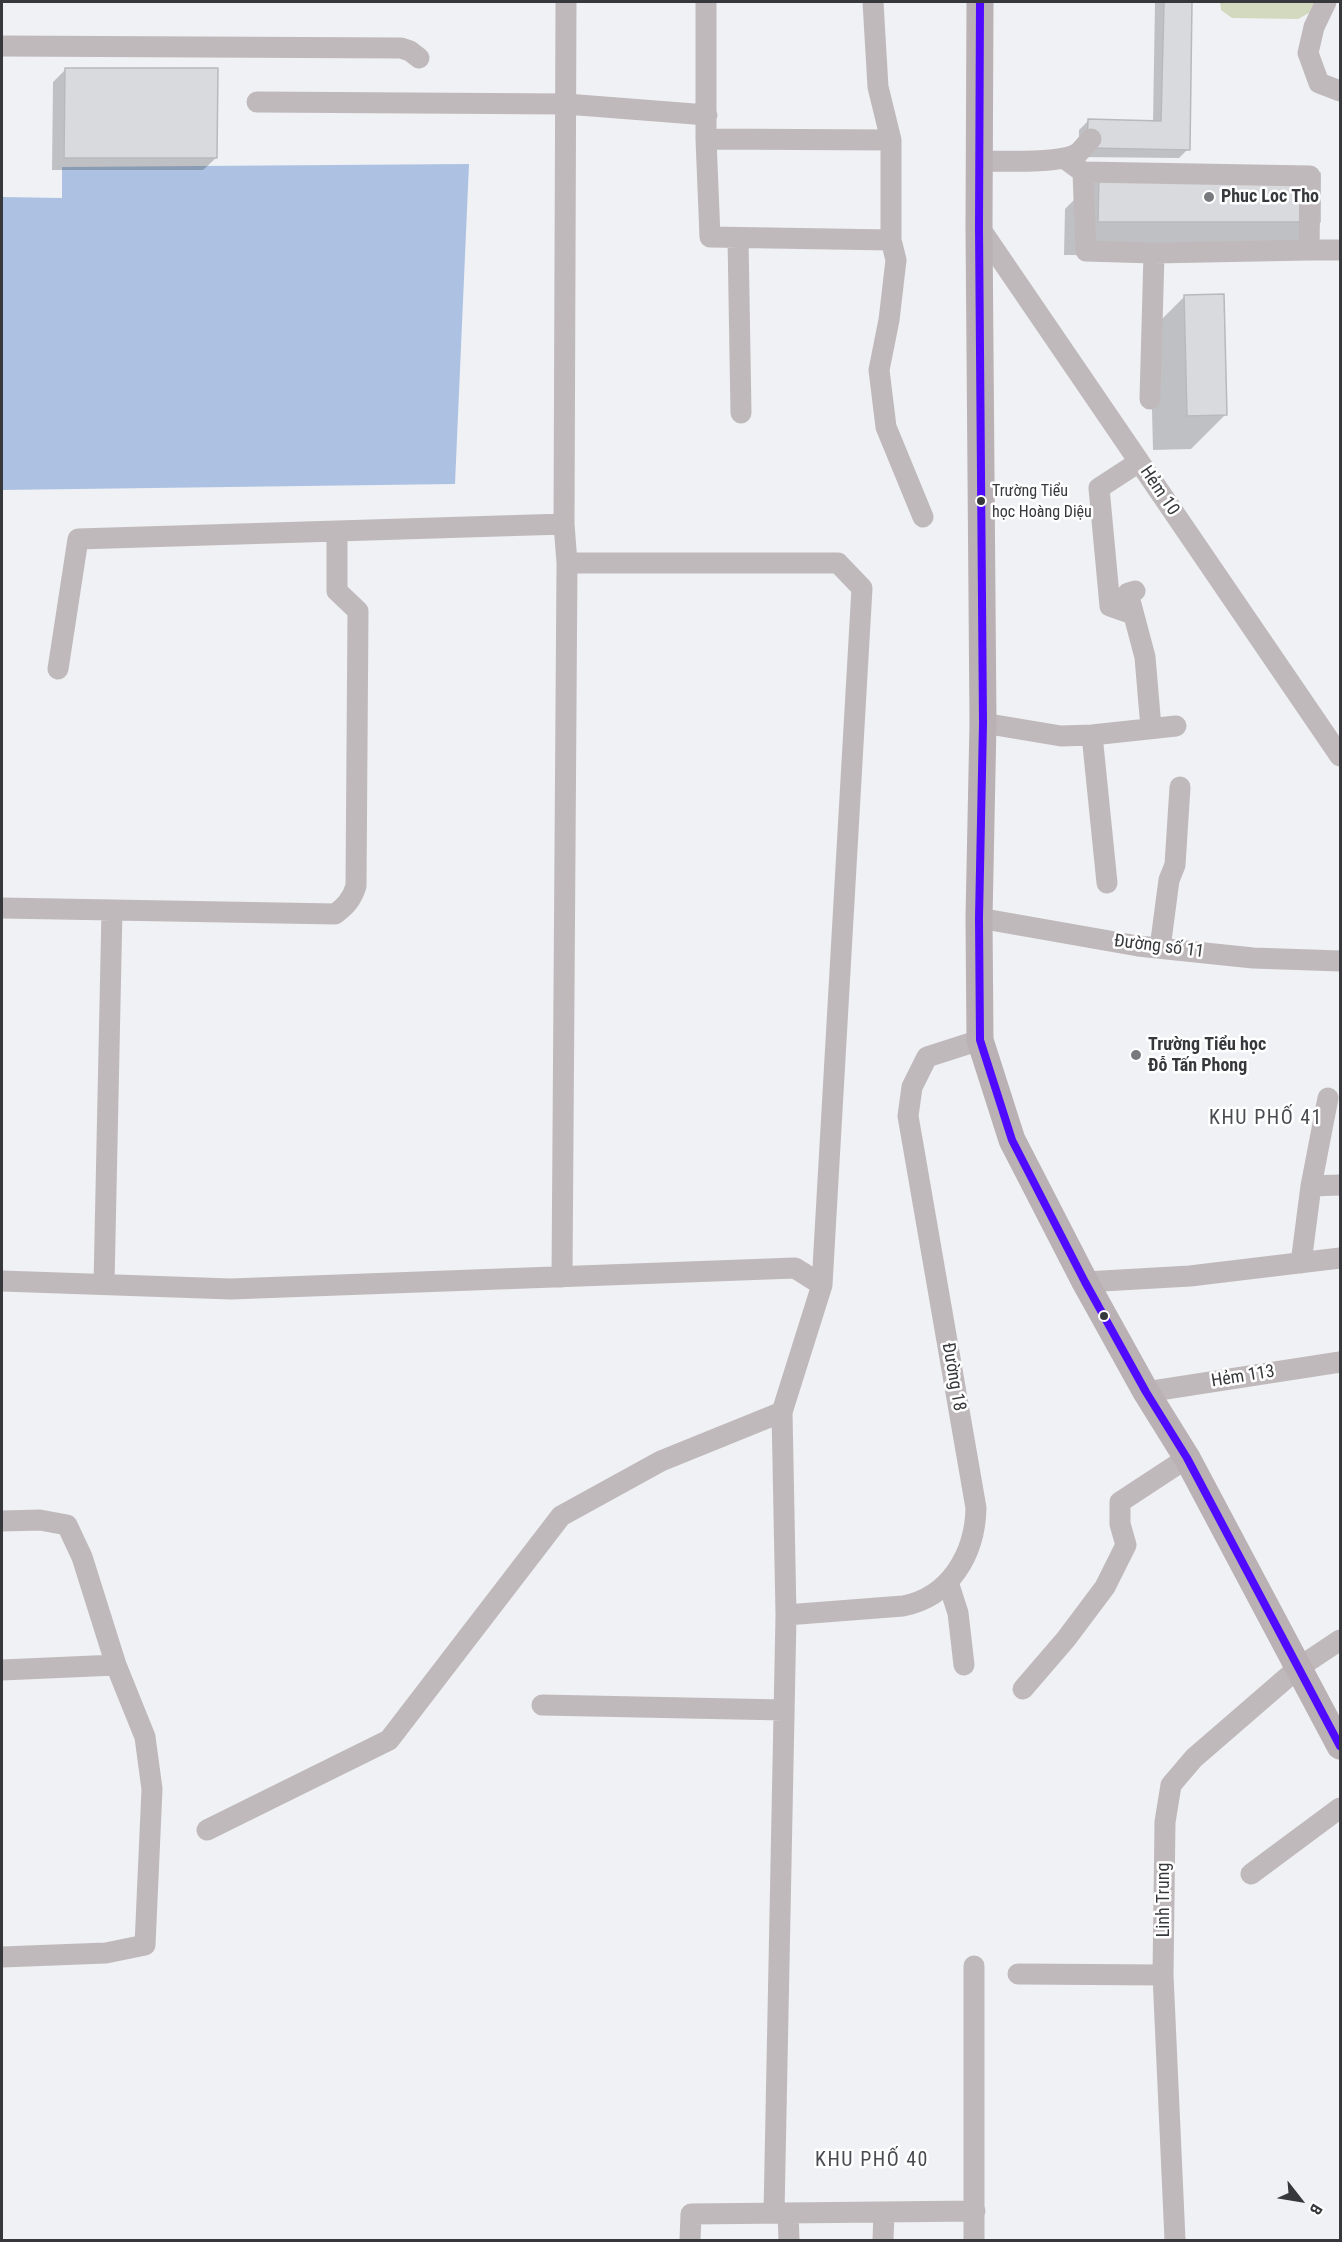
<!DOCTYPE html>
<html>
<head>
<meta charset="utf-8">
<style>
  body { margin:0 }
  #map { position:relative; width:1342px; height:2242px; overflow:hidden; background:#eff1f4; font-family:"Roboto Condensed",sans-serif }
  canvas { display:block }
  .frame { position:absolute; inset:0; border:3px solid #37383b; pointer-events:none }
  .north { position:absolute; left:1270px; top:2170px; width:60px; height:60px; -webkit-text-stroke:4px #fff; paint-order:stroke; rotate:121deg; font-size:16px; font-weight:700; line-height:24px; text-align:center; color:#37383b }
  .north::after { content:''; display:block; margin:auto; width:21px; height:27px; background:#37383b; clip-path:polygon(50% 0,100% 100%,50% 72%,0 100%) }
</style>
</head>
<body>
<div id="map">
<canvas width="1342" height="2242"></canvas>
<div class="frame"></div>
<div class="north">B</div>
</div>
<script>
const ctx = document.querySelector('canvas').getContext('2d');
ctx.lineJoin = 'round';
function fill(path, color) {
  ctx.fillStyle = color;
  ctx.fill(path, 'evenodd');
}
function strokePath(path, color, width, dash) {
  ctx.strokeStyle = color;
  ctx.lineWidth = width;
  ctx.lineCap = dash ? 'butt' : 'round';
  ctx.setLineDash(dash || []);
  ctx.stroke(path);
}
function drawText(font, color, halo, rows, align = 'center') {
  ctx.font = font + ' "Roboto Condensed",sans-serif';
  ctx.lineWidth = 5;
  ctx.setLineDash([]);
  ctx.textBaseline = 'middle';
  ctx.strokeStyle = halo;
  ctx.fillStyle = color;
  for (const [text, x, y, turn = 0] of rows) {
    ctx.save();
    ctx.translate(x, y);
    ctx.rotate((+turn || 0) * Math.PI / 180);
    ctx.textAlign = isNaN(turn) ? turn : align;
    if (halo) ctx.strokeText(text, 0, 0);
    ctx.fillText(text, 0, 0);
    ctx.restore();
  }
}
fill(new Path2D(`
  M 1220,2 L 1316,2 L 1311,12 L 1298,19 L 1232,18 L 1221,10 Z`), '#d3d9bf');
fill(new Path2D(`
  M 469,164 L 455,484 L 2,490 L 2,197 L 62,198 L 62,167 Z`), '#adc2e2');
fill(new Path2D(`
  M 1155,2 L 1191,2 L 1188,149 L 1179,158 L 1079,157 L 1079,130 L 1088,121 L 1153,122 Z
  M 65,70 L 216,158 L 203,170 L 52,170 L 53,82 Z
  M 1099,175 L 1318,221 L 1284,256 L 1064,255 L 1065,209 Z
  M 1184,297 L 1225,415 L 1191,449 L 1153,450 L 1150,331 Z`), '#0003');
const building = new Path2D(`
  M 1164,2 L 1192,2 L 1190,150 L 1087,148 L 1088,119 L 1161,121 Z
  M 65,68 L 218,68 L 217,158 L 64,158 Z
  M 1099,173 L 1320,173 L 1320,222 L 1098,222 Z
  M 1224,294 L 1227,415 L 1187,416 L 1184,295 Z`);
fill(building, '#d9dadd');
strokePath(building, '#b8b9bb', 1.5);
strokePath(new Path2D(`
  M 566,2 L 564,524 L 567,563 L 838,563 L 862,588 L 822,1285 L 782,1412 L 786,1615 L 774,2213
  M 706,2 L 706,139 L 710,237 L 891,240
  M 873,2 L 878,87 L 891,140 L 891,240 L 896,260 L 889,320 L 879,370 L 886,427 L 923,517
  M 1326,2 L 1314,27 L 1308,53 L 1319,83 L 1340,91
  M 2,46 L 401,48 L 410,51 L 419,58
  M 257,102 L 566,104 L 707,115
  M 706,139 L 891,140
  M 1064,158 L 1083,172 L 1086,251 L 1154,253 L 1309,250 L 1310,176 L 1083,172
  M 979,161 C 999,161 1063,164 1078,153 C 1083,149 1087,143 1091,139
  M 979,227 L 1340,756
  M 738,238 L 741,413
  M 1309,250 L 1340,250
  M 1150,399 L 1154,253
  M 1135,591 L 1128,593 L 1145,657 L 1151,728
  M 1133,614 L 1110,606 L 1099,488 L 1139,462
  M 58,669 L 78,539 L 564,524
  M 983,723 L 1061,736 L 1092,735 L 1176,726
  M 1092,735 L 1107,883
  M 2,908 L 335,914 C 346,906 352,899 356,886 L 358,611 L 337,591 L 337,531
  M 979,918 L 1138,946 L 1253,958 L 1340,961
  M 1160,948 L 1169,880 L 1175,865 L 1180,787
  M 1311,1186 L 1340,1185
  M 1301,1263 L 1311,1186 L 1328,1098
  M 562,1277 L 567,563
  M 2,1281 L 231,1289 L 795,1268 L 822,1285
  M 1085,1282 L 1190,1276 L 1340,1258
  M 104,1284 L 112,910
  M 1146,1392 L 1340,1362
  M 2,1521 L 40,1520 L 67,1525 L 82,1557 L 116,1665 L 145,1737 L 152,1789 L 145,1945 L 106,1953 L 2,1957
  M 948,1582 L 958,1613 L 964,1665
  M 786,1615 L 903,1606 C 950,1597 975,1554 976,1508 L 908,1116 L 912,1087 L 927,1057 L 980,1040
  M 2,1670 L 116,1665
  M 1023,1689 L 1066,1639 L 1105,1587 L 1126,1545 L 1120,1524 L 1120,1502 L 1187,1458
  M 542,1705 L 784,1710
  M 207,1830 L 389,1740 L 561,1516 L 661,1461 L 782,1412
  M 1251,1874 L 1340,1808
  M 1018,1974 L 1163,1975
  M 788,2213 L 789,2240
  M 690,2240 L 691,2214 L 975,2211
  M 883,2240 L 884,2212
  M 974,2240 L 974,1966
  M 1175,2240 L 1163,1975 L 1165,1822 L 1171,1785 L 1194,1758 L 1298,1668 L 1340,1640`), '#c0b9bb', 21);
strokePath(new Path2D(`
  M 980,2 L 979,227 L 983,723 L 979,918 L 980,1040 L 1012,1140 L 1085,1282 L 1146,1392 L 1187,1458 L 1340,1746`), '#b9b1b4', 27);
strokePath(new Path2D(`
  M 980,2 L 979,227 L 983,723 L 979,918 L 980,1040 L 1012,1140 L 1085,1282 L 1146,1392 L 1187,1458 L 1340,1746`), '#4f0aff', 8);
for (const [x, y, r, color] of [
  [1209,197,6,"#77797c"],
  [981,501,5,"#37383b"],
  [1136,1055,6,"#77797c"],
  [1104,1316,5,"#37383b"]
]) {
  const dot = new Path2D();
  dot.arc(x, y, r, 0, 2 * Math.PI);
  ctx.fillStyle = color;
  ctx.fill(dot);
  strokePath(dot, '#fff', 2);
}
drawText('16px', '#37383b', '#fff', [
  ["Trường Tiểu",992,492],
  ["học Hoàng Diệu",992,513]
], 'left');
drawText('bold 18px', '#37383b', '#fff', [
  ["Phuc Loc Tho",1221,197],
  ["Trường Tiểu học",1148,1045],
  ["Đỗ Tấn Phong",1148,1066]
], 'left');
drawText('18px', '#37383b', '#fff', [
  ["Hẻm 10",1159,491,56],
  ["Đường số 11",1159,947,7],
  ["Đường 18",953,1377,80],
  ["Hẻm 113",1243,1377,-9],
  ["Linh Trung",1164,1900,-90]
]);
ctx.letterSpacing = '1.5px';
drawText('20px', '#494b50', '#fff', [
  ["KHU PHỐ 41",1266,1119],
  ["KHU PHỐ 40",872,2161]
]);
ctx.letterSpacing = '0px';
</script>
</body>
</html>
